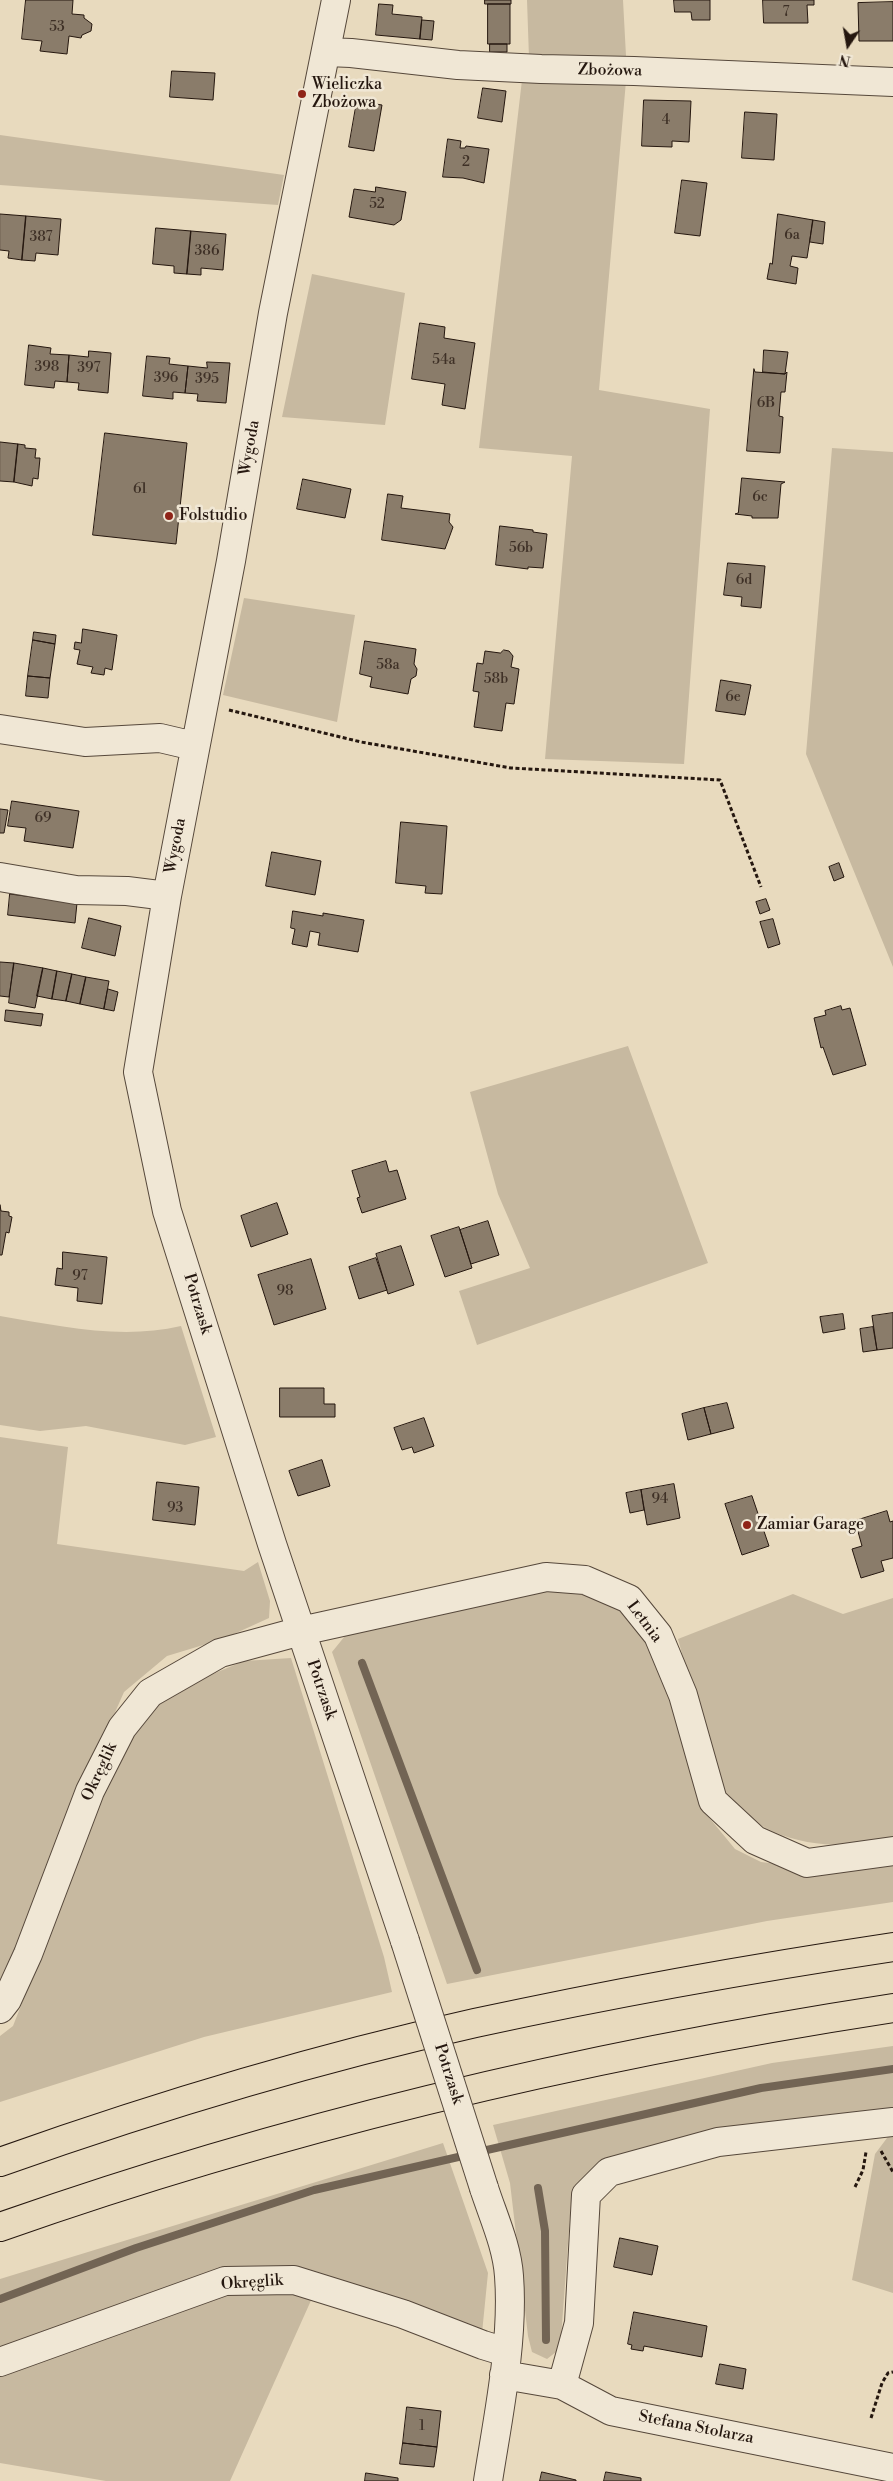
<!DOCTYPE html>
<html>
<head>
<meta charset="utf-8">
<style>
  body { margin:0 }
  #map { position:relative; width:893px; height:2481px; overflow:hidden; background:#e8dabe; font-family:"Libre Bodoni",serif }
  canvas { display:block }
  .north { position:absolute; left:823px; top:20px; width:50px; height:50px; -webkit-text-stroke:4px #f0e7d5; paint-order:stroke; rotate:192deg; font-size:14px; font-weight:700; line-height:20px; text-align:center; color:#25170f }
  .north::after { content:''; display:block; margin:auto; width:18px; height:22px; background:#25170f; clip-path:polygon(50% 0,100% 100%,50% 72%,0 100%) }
</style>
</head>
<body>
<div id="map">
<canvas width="893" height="2481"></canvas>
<div class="north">N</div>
</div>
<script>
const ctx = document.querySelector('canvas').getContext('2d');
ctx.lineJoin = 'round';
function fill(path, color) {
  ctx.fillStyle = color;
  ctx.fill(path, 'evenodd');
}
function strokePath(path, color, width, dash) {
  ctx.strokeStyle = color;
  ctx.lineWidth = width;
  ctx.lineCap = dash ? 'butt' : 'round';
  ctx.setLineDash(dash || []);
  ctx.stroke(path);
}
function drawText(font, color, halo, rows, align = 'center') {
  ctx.font = font + ' "Libre Bodoni",serif';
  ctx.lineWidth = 5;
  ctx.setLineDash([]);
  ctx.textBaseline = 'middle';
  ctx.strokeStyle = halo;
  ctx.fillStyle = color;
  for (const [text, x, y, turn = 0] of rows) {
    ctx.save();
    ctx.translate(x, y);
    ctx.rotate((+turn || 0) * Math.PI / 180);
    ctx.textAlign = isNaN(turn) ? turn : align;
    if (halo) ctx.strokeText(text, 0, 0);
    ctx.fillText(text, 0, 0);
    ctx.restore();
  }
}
fill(new Path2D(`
  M 527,0 L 623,0 L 626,56 L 529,58 Z
  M 522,80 L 626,81 L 599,390 L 710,409 L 684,764 L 545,759 L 572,456 L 479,448 Z
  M 0,135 L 284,175 L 278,205 L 0,185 Z
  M 312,274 L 405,293 L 385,425 L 282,417 Z
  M 832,448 L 893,452 L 893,967 L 806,754 Z
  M 244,598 L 355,615 L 337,722 L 223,695 Z
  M 628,1046 L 708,1263 L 477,1345 L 459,1291 L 530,1268 L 498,1194 L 470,1092 Z
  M 0,1316 C 60,1326 121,1340 181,1326 L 216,1437 L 185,1445 L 86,1426 L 40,1431 L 0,1425 Z
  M 0,1437 L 68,1447 L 57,1544 L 244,1571 L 258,1562 L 270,1601 L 269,1618 L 223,1639 L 167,1656 L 124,1692 L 86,1778 L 0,1993 Z
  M 549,1586 L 606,1598 L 646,1634 L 662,1666 L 707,1815 L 735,1849 L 761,1862 L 801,1867 L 893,1861 L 893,1902 L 767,1921 L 447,1984 L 332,1652 L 349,1631 Z
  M 793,1594 L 843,1614 L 893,1598 L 893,1841 C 826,1851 757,1846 718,1782 C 712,1772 710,1757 707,1746 C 697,1710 688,1675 678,1639 Z
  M 291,1658 L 384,1957 L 392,1992 L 204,2037 L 0,2102 L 0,2036 L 13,2026 L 107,1785 L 140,1718 L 179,1688 L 244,1661 Z
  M 893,2046 L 893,2112 L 822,2116 L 612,2164 L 586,2175 L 572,2189 L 561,2338 L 556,2352 L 547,2359 L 532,2352 L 528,2336 L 510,2183 L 493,2125 L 772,2063 Z
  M 890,2134 L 893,2134 L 893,2293 L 852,2280 L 875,2154 Z
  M 443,2143 L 488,2273 L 482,2333 L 297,2273 L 0,2354 L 0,2279 Z
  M 239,2288 L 313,2296 L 230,2481 L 106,2481 L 0,2463 L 0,2372 Z`), '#c7b9a0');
strokePath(new Path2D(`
  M 362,1663 L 477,1970
  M 478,2152 L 761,2088 L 893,2069
  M 538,2188 L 545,2231 L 546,2340
  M 0,2299 L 136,2248 L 314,2190 L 467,2155`), '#726454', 8);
const building = new Path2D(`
  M 26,0 L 73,0 L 72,14 L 84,15 L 84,18 L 92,24 L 91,31 L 82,35 L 81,38 L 69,36 L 67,54 L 40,51 L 42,41 L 22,39 Z
  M 485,0 L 511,0 L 511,4 L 485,4 Z
  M 674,0 L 710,0 L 710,20 L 692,20 L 691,12 L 675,12 Z
  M 763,0 L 814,0 L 814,5 L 807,5 L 808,23 L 764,23 Z
  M 893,2 L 893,41 L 859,41 L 858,3 Z
  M 379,4 L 393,5 L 392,14 L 422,17 L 420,39 L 376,35 Z
  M 488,4 L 510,4 L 510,44 L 488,44 Z
  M 422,20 L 434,21 L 432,40 L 420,39 Z
  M 490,44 L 507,44 L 507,52 L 490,52 Z
  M 172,71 L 215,73 L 213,100 L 170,97 Z
  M 483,88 L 506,91 L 502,122 L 478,118 Z
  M 644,100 L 691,101 L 689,142 L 672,141 L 672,147 L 642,146 Z
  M 357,101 L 382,105 L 374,151 L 349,147 Z
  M 745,112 L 777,114 L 774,160 L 742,158 Z
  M 448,139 L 461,141 L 460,148 L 465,148 L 466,146 L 489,149 L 484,183 L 463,178 L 443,177 Z
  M 682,180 L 707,183 L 700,236 L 675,233 Z
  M 376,187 L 406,192 L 401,220 L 394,225 L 349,217 L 354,189 L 375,192 Z
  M 0,214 L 26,216 L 22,260 L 8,258 L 9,251 L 0,250 Z
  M 778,214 L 813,220 L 807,258 L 792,256 L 790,266 L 798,268 L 796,284 L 767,279 L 770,263 L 772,264 Z
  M 26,216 L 61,219 L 58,255 L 36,253 L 35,261 L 22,260 Z
  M 813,220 L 825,222 L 823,244 L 810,242 Z
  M 156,228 L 191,231 L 187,274 L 174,273 L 174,266 L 153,264 Z
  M 191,231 L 226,234 L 223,270 L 201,268 L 201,275 L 187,274 Z
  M 420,323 L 445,327 L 444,338 L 475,343 L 465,409 L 442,405 L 445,384 L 412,379 Z
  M 29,345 L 51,348 L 50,354 L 69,355 L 67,382 L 55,381 L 54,388 L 25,385 Z
  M 764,350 L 788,352 L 785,374 L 763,372 Z
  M 89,351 L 111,353 L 108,393 L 78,390 L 79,383 L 67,382 L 69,355 L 88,357 Z
  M 147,356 L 170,358 L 169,364 L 188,366 L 185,393 L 173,392 L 173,399 L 143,396 Z
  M 207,362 L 230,363 L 226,403 L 197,401 L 198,394 L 185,393 L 188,366 L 207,368 Z
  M 754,369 L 755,372 L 785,374 L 787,372 L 785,392 L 781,392 L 779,416 L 783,417 L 780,453 L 747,451 Z
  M 105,433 L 187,443 L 176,544 L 93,535 Z
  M 0,442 L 18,444 L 14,482 L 0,481 Z
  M 18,444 L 25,445 L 25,448 L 36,449 L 35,458 L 40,458 L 38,479 L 33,478 L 32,486 L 14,482 Z
  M 742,478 L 785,482 L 781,484 L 778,518 L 752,518 L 752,516 L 735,514 L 738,513 Z
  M 303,479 L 351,489 L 345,518 L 297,509 Z
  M 388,494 L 403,496 L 401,508 L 450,514 L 449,522 L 453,527 L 445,549 L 382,540 Z
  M 500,526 L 533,530 L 533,532 L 547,534 L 543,568 L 528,567 L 528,569 L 496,565 Z
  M 728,563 L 765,566 L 761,608 L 741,606 L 742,597 L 724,595 Z
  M 83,629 L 117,635 L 112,670 L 105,668 L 104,675 L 91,673 L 93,667 L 77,664 L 80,650 L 74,649 L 75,642 L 81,643 Z
  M 34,632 L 56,635 L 55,644 L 33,640 Z
  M 33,640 L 55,644 L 50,678 L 28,676 Z
  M 365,641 L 416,649 L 414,664 L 417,669 L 416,676 L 411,679 L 408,694 L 370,687 L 372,677 L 360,674 Z
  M 504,650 L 509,651 L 513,656 L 511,667 L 519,669 L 514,704 L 506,703 L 502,731 L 474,727 L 479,692 L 473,691 L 477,663 L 483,664 L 485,651 L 500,653 Z
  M 28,676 L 50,678 L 48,698 L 26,696 Z
  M 721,680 L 751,685 L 745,715 L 716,711 Z
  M 12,801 L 79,811 L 73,848 L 24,841 L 26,828 L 8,826 Z
  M 0,809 L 8,810 L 4,833 L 0,833 Z
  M 401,822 L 447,826 L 442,894 L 425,893 L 426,886 L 396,883 Z
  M 272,852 L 321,861 L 315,895 L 266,886 Z
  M 839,863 L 844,877 L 834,881 L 829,867 Z
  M 10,894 L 77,903 L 75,923 L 8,915 Z
  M 766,899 L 770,910 L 760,914 L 756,902 Z
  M 293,911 L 323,916 L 323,913 L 364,920 L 358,952 L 318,945 L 320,933 L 310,931 L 307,947 L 292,944 L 295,929 L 291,928 Z
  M 89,918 L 121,926 L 115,956 L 82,948 Z
  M 773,919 L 780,944 L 768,948 L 760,922 Z
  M 0,962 L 14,963 L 9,997 L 0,996 Z
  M 14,963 L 43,968 L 35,1008 L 9,1003 Z
  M 43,968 L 57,971 L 52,999 L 37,996 Z
  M 57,971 L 72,974 L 66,1001 L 52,999 Z
  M 72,974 L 86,977 L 80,1004 L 66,1001 Z
  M 86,977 L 109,981 L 104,1009 L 80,1004 Z
  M 108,989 L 118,992 L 114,1011 L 104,1009 Z
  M 841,1006 L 842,1010 L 850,1008 L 866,1065 L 833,1075 L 823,1047 L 821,1048 L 814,1018 L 826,1015 L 825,1011 Z
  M 6,1010 L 43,1014 L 41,1026 L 5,1021 Z
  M 386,1161 L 389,1172 L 397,1170 L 406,1199 L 362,1213 L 357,1198 L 360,1197 L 352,1171 Z
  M 277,1203 L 288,1234 L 251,1247 L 241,1216 Z
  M 0,1205 L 1,1211 L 9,1212 L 9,1216 L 12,1217 L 9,1233 L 6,1232 L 2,1255 L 0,1255 Z
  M 488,1221 L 499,1255 L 471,1264 L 460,1230 Z
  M 459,1227 L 472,1268 L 445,1277 L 431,1236 Z
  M 401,1246 L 414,1285 L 388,1294 L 376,1254 Z
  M 63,1252 L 107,1257 L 102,1304 L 77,1301 L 78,1288 L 55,1285 L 57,1268 L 62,1269 Z
  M 376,1258 L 387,1290 L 359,1299 L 349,1267 Z
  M 311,1259 L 326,1309 L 274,1325 L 258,1275 Z
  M 893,1313 L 893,1348 L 877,1350 L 872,1316 Z
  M 843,1314 L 845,1329 L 823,1333 L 820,1317 Z
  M 873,1327 L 877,1350 L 863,1352 L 860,1329 Z
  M 280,1388 L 324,1388 L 324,1404 L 335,1404 L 335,1417 L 280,1417 Z
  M 727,1403 L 734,1428 L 711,1434 L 704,1408 Z
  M 704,1408 L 711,1434 L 688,1440 L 682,1414 Z
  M 424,1418 L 434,1446 L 414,1453 L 412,1447 L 402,1450 L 394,1428 Z
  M 322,1460 L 330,1486 L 298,1496 L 289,1471 Z
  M 157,1482 L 199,1487 L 195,1525 L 153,1520 Z
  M 674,1484 L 680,1518 L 647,1525 L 641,1490 Z
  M 641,1490 L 644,1510 L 630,1513 L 626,1493 Z
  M 752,1496 L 769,1546 L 742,1555 L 725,1504 Z
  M 887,1511 L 890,1522 L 893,1521 L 893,1558 L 881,1561 L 884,1571 L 861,1578 L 852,1549 L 862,1546 L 855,1521 Z
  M 620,2238 L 658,2246 L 652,2275 L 614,2267 Z
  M 634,2312 L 707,2326 L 702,2357 L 644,2346 L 643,2351 L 631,2349 L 632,2345 L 628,2344 Z
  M 720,2364 L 746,2369 L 743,2389 L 716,2384 Z
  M 407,2407 L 441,2411 L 437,2447 L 403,2443 Z
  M 403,2443 L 437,2447 L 434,2467 L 400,2464 Z
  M 542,2472 L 576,2480 L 576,2481 L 540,2481 Z
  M 606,2472 L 641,2478 L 641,2481 L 604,2481 Z
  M 366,2473 L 398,2478 L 398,2481 L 365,2481 Z`);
fill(building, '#8a7c6a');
strokePath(building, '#25170f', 1);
const minor = new Path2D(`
  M 336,0 L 273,313 L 231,561 L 167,896 L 138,1072 L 167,1211 L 272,1544 L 405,1941
  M 327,52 L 351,53 L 458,65 L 541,69 L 634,71 L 893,82
  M 0,729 L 85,742 L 160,738 L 194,746
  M 0,877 L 76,890 L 127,891 L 167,896
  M 0,2009 L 7,2000 L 28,1954 L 90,1791 L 122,1728 L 150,1693 L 220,1653 L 301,1631 L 546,1577 L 585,1580 L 629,1599 L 658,1635 L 683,1695 L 713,1801 L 755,1840 L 807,1863 L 893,1851
  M 484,2188 C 493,2216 507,2246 509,2276 C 514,2340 498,2417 488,2481
  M 0,2362 L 225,2281 L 294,2280 L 403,2314 L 483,2345 L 506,2352
  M 504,2375 L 562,2385 L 611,2411 L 893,2468
  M 562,2385 L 579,2323 L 586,2195 L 609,2172 L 718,2142 L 893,2122`);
const highway = new Path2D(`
  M 0,2162 C 155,2107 314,2059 475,2023 C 613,1993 753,1968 893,1947
  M 0,2227 C 292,2124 587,2055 893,2008`);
strokePath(minor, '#56483b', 30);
strokePath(highway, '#25170f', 30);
strokePath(new Path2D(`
  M 229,710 L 361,742 L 511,768 L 720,780 L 761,887
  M 881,2151 L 893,2172
  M 855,2187 L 863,2170 L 866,2152
  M 871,2418 L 882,2383 L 888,2373 L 893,2372`), '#25170f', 3, [4, 2.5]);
strokePath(minor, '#f0e7d5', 28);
strokePath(highway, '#e8dabe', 28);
const minorBridge = new Path2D(`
  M 405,1941 L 484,2188`);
strokePath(minorBridge, '#56483b', 30, []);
strokePath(minorBridge, '#f0e7d5', 28);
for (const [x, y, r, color] of [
  [302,94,5,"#8f2418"],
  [169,516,5,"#8f2418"],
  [747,1525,5,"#8f2418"]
]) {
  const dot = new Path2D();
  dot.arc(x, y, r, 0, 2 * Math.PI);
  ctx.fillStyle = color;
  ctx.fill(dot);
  strokePath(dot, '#f0e7d5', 2);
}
drawText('14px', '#3e3026', null, [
  ["7",786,13],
  ["53",57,28],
  ["4",666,121],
  ["2",466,163],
  ["52",377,205],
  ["6a",792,236],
  ["387",41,238],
  ["386",207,252],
  ["54a",444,361],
  ["398",47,368],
  ["397",89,369],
  ["396",166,379],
  ["395",207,380],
  ["6B",766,404],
  ["61",140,490],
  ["6c",760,498],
  ["56b",521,549],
  ["6d",744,581],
  ["58a",388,666],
  ["58b",496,680],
  ["6e",733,698],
  ["69",43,819],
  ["97",80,1277],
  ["98",285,1292],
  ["94",660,1500],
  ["93",175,1509],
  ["1",422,2427]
]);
drawText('16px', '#25170f', '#f0e7d5', [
  ["Zbożowa",610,71,1],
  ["Wygoda",250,448,-80],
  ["Wygoda",176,846,-79],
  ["Potrzask",197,1304,73],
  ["Letnia",644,1622,53],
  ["Potrzask",321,1690,71],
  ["Okręglik",100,1772,-65],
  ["Potrzask",448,2074,72],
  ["Okręglik",252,2283,-4],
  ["Stefana Stolarza",696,2428,11]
]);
drawText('16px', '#25170f', '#f0e7d5', [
  ["Wieliczka",312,85],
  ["Zbożowa",312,103],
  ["Folstudio",179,516],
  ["Zamiar Garage",757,1525]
], 'left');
</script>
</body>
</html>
